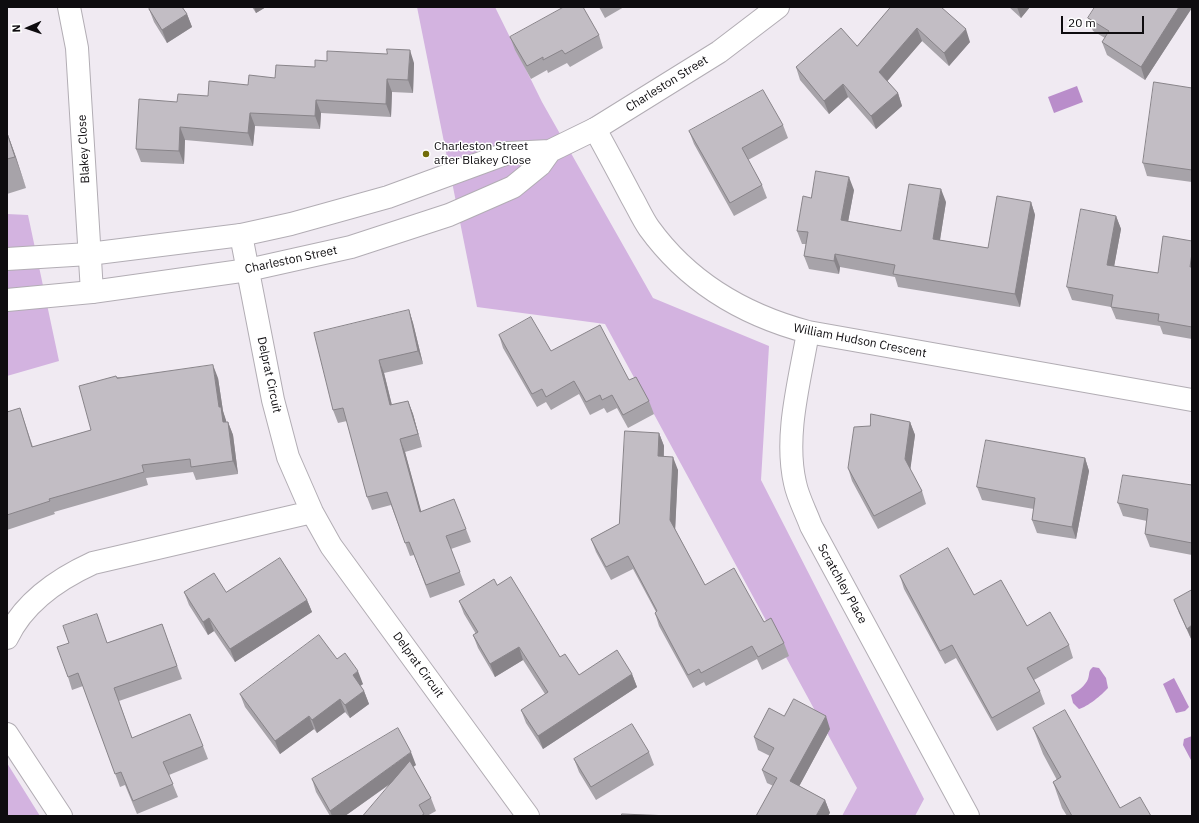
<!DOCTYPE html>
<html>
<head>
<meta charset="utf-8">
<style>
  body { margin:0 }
  #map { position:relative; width:1199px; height:823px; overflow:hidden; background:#f0eaf2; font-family:"IBM Plex Sans",sans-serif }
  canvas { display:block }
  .frame { position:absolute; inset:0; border:8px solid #0e0c0f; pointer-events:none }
  .north { position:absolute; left:8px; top:8px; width:40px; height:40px; -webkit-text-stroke:3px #fff; paint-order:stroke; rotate:268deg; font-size:11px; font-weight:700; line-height:16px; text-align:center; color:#0e0c0f }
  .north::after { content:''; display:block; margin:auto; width:14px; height:18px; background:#0e0c0f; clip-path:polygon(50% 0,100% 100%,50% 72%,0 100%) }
  .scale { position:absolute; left:1061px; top:16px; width:83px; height:18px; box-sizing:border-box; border:2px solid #0e0c0f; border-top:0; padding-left:5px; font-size:12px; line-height:14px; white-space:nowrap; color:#0e0c0f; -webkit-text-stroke:3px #fff; paint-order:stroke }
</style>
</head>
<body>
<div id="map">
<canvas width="1199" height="823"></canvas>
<div class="frame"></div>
<div class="north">N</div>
<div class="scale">20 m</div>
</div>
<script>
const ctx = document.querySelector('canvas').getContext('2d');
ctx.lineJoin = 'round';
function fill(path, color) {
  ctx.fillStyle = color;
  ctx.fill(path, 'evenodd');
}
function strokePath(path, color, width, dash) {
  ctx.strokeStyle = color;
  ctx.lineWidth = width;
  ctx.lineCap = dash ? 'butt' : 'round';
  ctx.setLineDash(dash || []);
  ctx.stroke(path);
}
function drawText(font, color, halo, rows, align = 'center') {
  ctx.font = font + ' "IBM Plex Sans",sans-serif';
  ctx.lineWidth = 3;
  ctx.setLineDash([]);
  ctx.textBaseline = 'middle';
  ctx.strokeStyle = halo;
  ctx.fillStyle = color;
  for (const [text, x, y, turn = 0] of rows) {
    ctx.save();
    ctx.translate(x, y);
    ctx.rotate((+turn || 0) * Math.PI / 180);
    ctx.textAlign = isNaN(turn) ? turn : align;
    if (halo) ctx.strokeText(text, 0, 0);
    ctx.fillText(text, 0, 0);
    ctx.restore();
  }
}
fill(new Path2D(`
  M 417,7 L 495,7 L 542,102 L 653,298 L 769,346 L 761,480 L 924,799 L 915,816 L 842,816 L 857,788 L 605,324 L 477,307 Z
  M 7,214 L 28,215 L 59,361 L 7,376 Z
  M 7,763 L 40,816 L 7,816 Z`), '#d3b3e0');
fill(new Path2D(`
  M 1077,86 L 1083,102 L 1054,113 L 1048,97 Z
  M 1093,667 L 1099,668 L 1106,678 L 1108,688 C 1102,695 1087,707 1079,709 L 1073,703 L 1071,695 C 1077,692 1086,685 1088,679 C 1090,673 1088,671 1093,667 Z
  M 1174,678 L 1189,707 L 1185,711 L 1176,713 L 1163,684 Z
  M 1192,736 L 1192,762 L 1183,745 L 1184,739 Z`), '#b98dca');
const street = new Path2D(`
  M 69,7 L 77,48 L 92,292
  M 595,129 C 607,151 619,173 631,196 C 637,206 642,218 649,228 C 688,282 744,315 808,332 L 1192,400
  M 241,235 L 273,400 L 288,457 L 312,512 L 331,546 L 528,816
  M 808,332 C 800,380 784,435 795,483 C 798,498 806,512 811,526 L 968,816
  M 7,638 C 24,602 58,579 93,563 L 312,512
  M 7,734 L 61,816`);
const secondary = new Path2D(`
  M 7,259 L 89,254 L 241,235 L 291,224 L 388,197 L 508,153 L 550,151 L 595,129 L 719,52 L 778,7
  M 7,300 L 92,292 L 248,270 L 351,247 L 449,215 L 513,187 L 540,165 L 550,151`);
strokePath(street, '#b2adb4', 24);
strokePath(secondary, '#b2adb4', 24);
strokePath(street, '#fff', 22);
strokePath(secondary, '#fff', 22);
fill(new Path2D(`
  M 150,7 L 182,7 L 187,14 L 192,27 L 167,43 L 154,22 L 149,9 L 151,8 Z
  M 252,7 L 266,7 L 256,13 Z
  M 599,7 L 624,7 L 605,18 Z
  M 891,7 L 970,42 L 949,66 L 922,41 L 887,81 L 898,93 L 902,106 L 876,129 L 848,97 L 829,114 L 800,80 L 796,67 L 857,46 Z
  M 1009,7 L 1030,7 L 1021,18 Z
  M 1192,7 L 1145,80 L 1107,55 L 1102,42 L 1105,38 L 1093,31 L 1088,18 Z
  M 599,35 L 603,48 L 570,67 L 567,63 L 548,73 L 547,70 L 531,79 L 515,50 L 510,37 Z
  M 327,61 L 414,63 L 413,93 L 392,92 L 391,117 L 321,113 L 320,129 L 255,126 L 253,146 L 185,140 L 184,164 L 141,162 L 136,149 L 177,102 L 208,96 L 248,85 L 275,78 L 315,67 Z
  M 1192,88 L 1192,182 L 1147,176 L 1143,163 Z
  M 783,125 L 788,138 L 748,160 L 762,185 L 767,198 L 734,216 L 694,144 L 689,131 Z
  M 7,132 L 26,188 L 7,194 Z
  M 854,190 L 848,221 L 901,231 L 946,202 L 940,240 L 988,248 L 1031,202 L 1035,215 L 1020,307 L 898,287 L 895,277 L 840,267 L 839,274 L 809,269 L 804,256 L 806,244 L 802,244 L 797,231 L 811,198 Z
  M 1116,216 L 1121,229 L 1114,266 L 1158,273 L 1192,241 L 1192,339 L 1163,334 L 1160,326 L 1116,319 L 1111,307 L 1072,300 L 1067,287 Z
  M 409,310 L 413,323 L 423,364 L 384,373 L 392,405 L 408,401 L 413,414 L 422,447 L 405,452 L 421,512 L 466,529 L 471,542 L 451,549 L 465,585 L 430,598 L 414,555 L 410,556 L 391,505 L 372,510 L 367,497 L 347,421 L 338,423 L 333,410 Z
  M 499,335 L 551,351 L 629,380 L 649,401 L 654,414 L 628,428 L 617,408 L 607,413 L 604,408 L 590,415 L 579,394 L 551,410 L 546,402 L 537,407 L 503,348 Z
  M 117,377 L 218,378 L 223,411 L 226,422 L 228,422 L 233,435 L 238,474 L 196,480 L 193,472 L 146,478 L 148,485 L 54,512 L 55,514 L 7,530 L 7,412 L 20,408 L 33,447 L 91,430 Z
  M 910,422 L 915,435 L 910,469 L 922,491 L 926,504 L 878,529 L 852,481 L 848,468 Z
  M 659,433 L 664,446 L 664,456 L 678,470 L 675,529 L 705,585 L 764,622 L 784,643 L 789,656 L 762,670 L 757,659 L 706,686 L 704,682 L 693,688 L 659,626 L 655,613 L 656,612 L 633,569 L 611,580 L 596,552 L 591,539 L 619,524 Z
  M 1085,458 L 1089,471 L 1076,539 L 1037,533 L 1032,520 L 1034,509 L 982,500 L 977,487 Z
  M 1192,485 L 1192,555 L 1150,547 L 1145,534 L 1147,521 L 1123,516 L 1118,503 Z
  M 900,576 L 974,595 L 1027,626 L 1069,645 L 1073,658 L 1034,680 L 1040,691 L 1045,704 L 997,731 L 956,658 L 945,664 L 904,589 Z
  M 497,585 L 560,657 L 579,675 L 632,674 L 637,687 L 543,749 L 526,723 L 521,710 L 545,694 L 523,660 L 495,677 L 478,648 L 473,635 L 476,634 L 464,614 L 459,601 Z
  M 1192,590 L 1192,641 L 1179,613 L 1174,600 Z
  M 184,592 L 226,592 L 307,600 L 312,612 L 235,662 L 214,631 L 208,635 L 189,605 Z
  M 162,624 L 182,679 L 119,701 L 132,738 L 203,746 L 208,759 L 169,775 L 178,797 L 137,814 L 125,785 L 120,787 L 83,686 L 72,690 L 68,677 L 107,643 Z
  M 337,659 L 363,684 L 360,686 L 364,691 L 369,704 L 350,718 L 345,712 L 317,733 L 314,729 L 280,754 L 245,707 L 240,694 Z
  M 784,716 L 830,729 L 799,786 L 825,800 L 830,813 L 767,783 L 762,770 L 770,756 L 758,750 L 754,737 Z
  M 1033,728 L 1120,808 L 1151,816 L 1067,816 L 1062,808 L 1053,782 L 1057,780 L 1043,754 Z
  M 649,752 L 654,765 L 596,800 L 579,772 L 574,759 Z
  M 416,765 L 413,767 L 431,798 L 436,811 L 427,816 L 363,816 L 393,782 L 345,816 L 330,816 L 316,792 L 312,779 Z`), '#a7a3a9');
fill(new Path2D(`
  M 254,7 L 266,7 L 256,13 Z
  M 1017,7 L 1030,7 L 1021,18 Z
  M 1179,7 L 1192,7 L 1192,8 L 1145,80 L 1141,67 Z
  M 187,14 L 192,27 L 167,43 L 162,30 Z
  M 917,28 L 922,41 L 884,85 L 879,72 Z
  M 966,29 L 970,42 L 949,66 L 944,53 Z
  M 410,50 L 414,63 L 413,93 L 408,80 Z
  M 387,79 L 392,92 L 391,117 L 386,104 Z
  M 843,84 L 848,97 L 829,114 L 824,101 Z
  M 898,93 L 902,106 L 876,129 L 871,116 Z
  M 316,100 L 321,113 L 320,129 L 315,116 Z
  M 250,113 L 255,126 L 253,146 L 248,133 Z
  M 180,127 L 185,140 L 184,164 L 179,151 Z
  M 7,132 L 16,157 L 26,188 L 15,157 Z
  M 849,177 L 854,190 L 846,233 L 841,220 Z
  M 941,189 L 946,202 L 938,252 L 933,239 Z
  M 1031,202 L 1035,215 L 1020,307 L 1015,294 Z
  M 1116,216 L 1121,229 L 1112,278 L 1107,265 Z
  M 1192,253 L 1192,272 L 1190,267 Z
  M 835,254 L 840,267 L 839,274 L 834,261 Z
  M 409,310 L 413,323 L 423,364 L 418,351 Z
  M 379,360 L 384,373 L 395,418 L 390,405 Z
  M 213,365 L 218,378 L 223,411 L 226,420 L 228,435 L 223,422 L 219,407 Z
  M 408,401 L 413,414 L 422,447 L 418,434 Z
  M 228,422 L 233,435 L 238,474 L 233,461 Z
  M 910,422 L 915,435 L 910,472 L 905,459 Z
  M 659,433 L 664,446 L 663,469 L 658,456 Z
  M 400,439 L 405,452 L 425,525 L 420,512 Z
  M 673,457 L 678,470 L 675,533 L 670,520 Z
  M 1085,458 L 1089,471 L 1076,539 L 1072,527 Z
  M 307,600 L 312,612 L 235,662 L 230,649 Z
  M 209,618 L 214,631 L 208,635 L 203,622 Z
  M 1192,625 L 1192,641 L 1187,629 Z
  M 519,647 L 523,660 L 495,677 L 490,664 Z
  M 358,671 L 363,684 L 357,688 L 353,675 Z
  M 632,674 L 637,687 L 543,749 L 538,736 Z
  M 364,691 L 369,704 L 350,718 L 345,705 Z
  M 340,699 L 345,712 L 317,733 L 312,720 Z
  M 309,716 L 314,729 L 280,754 L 275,741 Z
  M 826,716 L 830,729 L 795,794 L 790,781 Z
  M 411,752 L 416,765 L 345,816 L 332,816 L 330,811 Z
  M 825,800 L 830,813 L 828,816 L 816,816 Z`), '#888489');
const building = new Path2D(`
  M 151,7 L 182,7 L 187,14 L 162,30 L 149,9 Z
  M 564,7 L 583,7 L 599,35 L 565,54 L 562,50 L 543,60 L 543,57 L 527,66 L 510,37 Z
  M 891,7 L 941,7 L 966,29 L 944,53 L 917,28 L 879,72 L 898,93 L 871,116 L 843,84 L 824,101 L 796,67 L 841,28 L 857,46 Z
  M 1095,7 L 1179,7 L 1141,67 L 1102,42 L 1109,31 L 1088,18 Z
  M 387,49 L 410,50 L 408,80 L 387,79 L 386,104 L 316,100 L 315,116 L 250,113 L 248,133 L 180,127 L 179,151 L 136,149 L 139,99 L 177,102 L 178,94 L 208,96 L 209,81 L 248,85 L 249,75 L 275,78 L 276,65 L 315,67 L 315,60 L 327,61 L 327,51 L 387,54 Z
  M 1154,82 L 1192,88 L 1192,170 L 1143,163 Z
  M 763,90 L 783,125 L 742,148 L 762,185 L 730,203 L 689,131 Z
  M 7,133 L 15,157 L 7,159 Z
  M 816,171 L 849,177 L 841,220 L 901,231 L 909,184 L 941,189 L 933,239 L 988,248 L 997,196 L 1031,202 L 1015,294 L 893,274 L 895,265 L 835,254 L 834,261 L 804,256 L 808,232 L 797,231 L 803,196 L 811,198 Z
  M 1081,209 L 1116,216 L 1107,265 L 1158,273 L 1163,236 L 1192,241 L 1192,253 L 1190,267 L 1192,267 L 1192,327 L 1158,321 L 1159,314 L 1111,307 L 1113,295 L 1067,287 Z
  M 409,310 L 418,351 L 379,360 L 390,405 L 408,401 L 418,434 L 400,439 L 420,512 L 454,499 L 466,529 L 446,536 L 460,572 L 426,585 L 409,542 L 405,543 L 387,492 L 367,497 L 343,408 L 333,410 L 314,333 Z
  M 531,317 L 551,351 L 600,325 L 629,380 L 636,377 L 649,401 L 623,415 L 612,395 L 602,400 L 600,395 L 586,402 L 574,381 L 546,397 L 542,389 L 532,394 L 499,335 Z
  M 213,365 L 219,407 L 221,407 L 223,422 L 228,422 L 233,461 L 191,467 L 190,459 L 142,465 L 144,472 L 49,499 L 50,501 L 7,515 L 7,412 L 20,408 L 32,447 L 91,430 L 79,386 L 116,376 L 117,378 Z
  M 871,414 L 910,422 L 905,459 L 922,491 L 874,516 L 848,468 L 854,427 L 870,426 Z
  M 625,431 L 659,433 L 658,456 L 673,457 L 670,520 L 705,585 L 734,568 L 764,622 L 771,618 L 784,643 L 758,657 L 752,646 L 701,673 L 699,669 L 688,675 L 655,613 L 657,611 L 628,556 L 606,567 L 591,539 L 619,524 Z
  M 986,440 L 1085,458 L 1072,527 L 1032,520 L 1035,498 L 977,487 Z
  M 1123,475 L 1192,485 L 1192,543 L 1145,534 L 1148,509 L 1118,503 Z
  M 948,548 L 974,595 L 1001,580 L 1027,626 L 1050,612 L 1069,645 L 1027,668 L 1040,691 L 992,718 L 952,645 L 940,651 L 900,576 Z
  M 280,558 L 307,600 L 230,649 L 209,618 L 203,622 L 184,592 L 214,573 L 226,592 Z
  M 511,577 L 560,657 L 565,654 L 579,675 L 617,650 L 632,674 L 538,736 L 521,710 L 548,692 L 519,647 L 490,664 L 473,635 L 478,632 L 459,601 L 494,579 L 497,585 Z
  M 1192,590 L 1192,625 L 1187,629 L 1174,600 Z
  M 97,614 L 107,643 L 162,624 L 177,666 L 114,688 L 132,738 L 190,714 L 203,746 L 163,762 L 173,784 L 133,801 L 121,772 L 115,774 L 78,673 L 68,677 L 57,647 L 69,643 L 63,626 Z
  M 319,635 L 337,659 L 345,653 L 358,671 L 353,675 L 364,691 L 345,705 L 340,699 L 312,720 L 309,716 L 275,741 L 240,694 Z
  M 794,699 L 826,716 L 790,781 L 825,800 L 816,816 L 756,816 L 777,778 L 762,770 L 774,748 L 754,737 L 769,708 L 784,716 Z
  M 1065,710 L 1120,808 L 1140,797 L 1151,816 L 1072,816 L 1053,782 L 1061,777 L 1033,728 Z
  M 632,724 L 649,752 L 591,787 L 574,759 Z
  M 398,728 L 411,752 L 330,811 L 312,779 Z
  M 410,761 L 431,798 L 419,805 L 424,814 L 421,816 L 363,816 Z
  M 622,814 L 671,816 L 622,816 Z`);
fill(building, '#c2bdc4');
strokePath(building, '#888489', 1);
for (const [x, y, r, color] of [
  [426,154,4,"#716c09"]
]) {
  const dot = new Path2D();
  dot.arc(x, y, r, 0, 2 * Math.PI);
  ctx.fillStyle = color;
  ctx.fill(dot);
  strokePath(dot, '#fff', 1.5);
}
drawText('12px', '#0e0c0f', '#fff', [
  ["Charleston Street",667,84,-32],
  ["Blakey Close",84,149,-93],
  ["Charleston Street",291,260,-12],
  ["William Hudson Crescent",860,341,11],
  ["Delprat Circuit",269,375,78],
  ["Scratchley Place",842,584,61],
  ["Delprat Circuit",418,665,54]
]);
drawText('12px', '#0e0c0f', '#fff', [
  ["Charleston Street",434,147],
  ["after Blakey Close",434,161]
], 'left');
</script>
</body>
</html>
